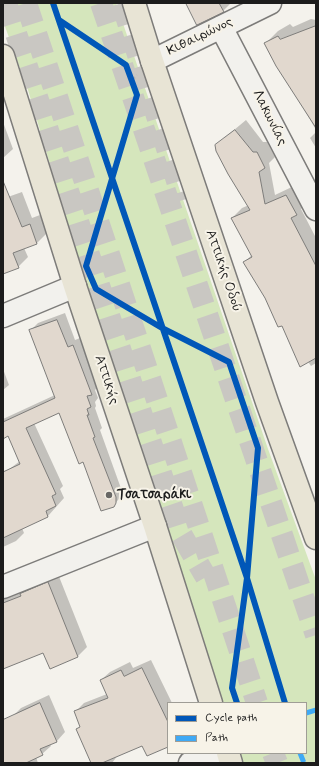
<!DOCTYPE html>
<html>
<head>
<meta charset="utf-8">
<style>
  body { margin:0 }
  #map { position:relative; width:319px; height:766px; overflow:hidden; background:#f4f2ec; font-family:Mynerve,sans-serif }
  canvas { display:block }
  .frame { position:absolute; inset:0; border:4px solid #1c1c1c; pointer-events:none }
  .legend { position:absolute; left:167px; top:702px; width:140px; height:52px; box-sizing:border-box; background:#f7f3e8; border:1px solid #9f9d96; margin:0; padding:5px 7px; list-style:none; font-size:12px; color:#1c1c1c }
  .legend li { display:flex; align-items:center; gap:8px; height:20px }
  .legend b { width:20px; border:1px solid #9f9d96 }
</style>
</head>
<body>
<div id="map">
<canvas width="319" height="766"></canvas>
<div class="frame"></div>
<ul class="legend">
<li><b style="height:5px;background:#0057b8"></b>Cycle path</li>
<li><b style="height:5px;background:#3fa9f5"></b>Path</li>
</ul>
</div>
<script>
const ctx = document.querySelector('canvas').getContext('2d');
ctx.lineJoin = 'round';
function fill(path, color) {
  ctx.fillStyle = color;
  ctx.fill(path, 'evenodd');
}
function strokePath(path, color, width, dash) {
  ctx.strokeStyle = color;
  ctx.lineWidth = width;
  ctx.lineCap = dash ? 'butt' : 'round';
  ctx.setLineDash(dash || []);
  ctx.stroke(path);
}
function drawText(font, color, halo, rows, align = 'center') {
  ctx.font = font + ' Mynerve,sans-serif';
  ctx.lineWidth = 4;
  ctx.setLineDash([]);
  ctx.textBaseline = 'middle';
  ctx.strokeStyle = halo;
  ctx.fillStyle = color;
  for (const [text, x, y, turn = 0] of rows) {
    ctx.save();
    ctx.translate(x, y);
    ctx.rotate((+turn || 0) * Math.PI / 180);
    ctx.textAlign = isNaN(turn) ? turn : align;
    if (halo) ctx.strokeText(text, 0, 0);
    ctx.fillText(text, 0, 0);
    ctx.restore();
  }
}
fill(new Path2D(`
  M 3,3 L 116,3 L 268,449 L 316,580 L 316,763 L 240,763 L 237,753 L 306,753 L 306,703 L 221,703 L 80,265 L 28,90 L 3,21 Z`), '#d5e6bc');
fill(new Path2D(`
  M 188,3 L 231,3 L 223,11 Z
  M 311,19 L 316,20 L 316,130 L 266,43 L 278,31 L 290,24 L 293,27 Z
  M 246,120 L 263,142 L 267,142 L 275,157 L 269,163 L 275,195 L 296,185 L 306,204 L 301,209 L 316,238 L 316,363 L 311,366 L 282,325 L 244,262 L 252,255 L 232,218 L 242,208 L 249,205 L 216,145 Z
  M 3,122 L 13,149 L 3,158 Z
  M 316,132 L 316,148 L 310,138 Z
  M 22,192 L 32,218 L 40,215 L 47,233 L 37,243 L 24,248 L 28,257 L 18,267 L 3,273 L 3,194 L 5,198 Z
  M 65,313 L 75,340 L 80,338 L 99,386 L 95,390 L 98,398 L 95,402 L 96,406 L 95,408 L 102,428 L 100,430 L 123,494 L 113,506 L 83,461 L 60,411 L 34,423 L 63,486 L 60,489 L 64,498 L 48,516 L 22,528 L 24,533 L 16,541 L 3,547 L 3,498 L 8,470 L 20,461 L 8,435 L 3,438 L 3,419 L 55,395 L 30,331 L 38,323 Z
  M 3,369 L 9,385 L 3,390 Z
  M 58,574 L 87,647 L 78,656 L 44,651 L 3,668 L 3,598 Z
  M 151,660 L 172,703 L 168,703 L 168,746 L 143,744 L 118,755 L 112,763 L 92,763 L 77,729 L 81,726 L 75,712 L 84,703 L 107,694 L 101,680 L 110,672 L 130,662 L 133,668 Z
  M 49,695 L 65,732 L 57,741 L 50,744 L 51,746 L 42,754 L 36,757 L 38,763 L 3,763 L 3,749 L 12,717 L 21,708 Z`), '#0003');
const building = new Path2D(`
  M 186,3 L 219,3 L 224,12 L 197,25 Z
  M 316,26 L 316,128 L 276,66 L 264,43 L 278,36 L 280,39 Z
  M 235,130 L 253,152 L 257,152 L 265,168 L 259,172 L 265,204 L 286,195 L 297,215 L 291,218 L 316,266 L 316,358 L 300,367 L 282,326 L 278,327 L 265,298 L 243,262 L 252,257 L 231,218 L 250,210 L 228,174 L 216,151 L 215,145 Z
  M 3,181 L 22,227 L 30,224 L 37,244 L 13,253 L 19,268 L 3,274 Z
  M 57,320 L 68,347 L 73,345 L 92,395 L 87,396 L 91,407 L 87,409 L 89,415 L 87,415 L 95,437 L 93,438 L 116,497 L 116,503 L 114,507 L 101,511 L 83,462 L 79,464 L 59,413 L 26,428 L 56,494 L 52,496 L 56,506 L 46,511 L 48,517 L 3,538 L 3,472 L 20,464 L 8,436 L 3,439 L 3,422 L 55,398 L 29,330 Z
  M 48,582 L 78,657 L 50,669 L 43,653 L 3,669 L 3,603 L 21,596 L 20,594 Z
  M 142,668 L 168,722 L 168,747 L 147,756 L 142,746 L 102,763 L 91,763 L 76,729 L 80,727 L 74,711 L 108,698 L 100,680 L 121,670 L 124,676 Z
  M 40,703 L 57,742 L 40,749 L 43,755 L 26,763 L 3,763 L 3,720 Z`);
fill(building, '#e1d8ce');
strokePath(building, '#7d7c7a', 1);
strokePath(new Path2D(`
  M 6,3 L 181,534 L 206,577
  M 26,3 L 257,703
  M 101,3 L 316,635
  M 122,3 L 183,200
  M 273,753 L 277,763`), '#c9c7c2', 22, [22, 11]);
const minor = new Path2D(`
  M 221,27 L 316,209
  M 152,61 L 270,3
  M 3,316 L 75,286
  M 3,587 L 155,526
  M 190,763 L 213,753`);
const major = new Path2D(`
  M 134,3 L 152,61 L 267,402 L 316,538
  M 3,56 L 75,286 L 155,526 L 211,703
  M 228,753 L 231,763`);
strokePath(minor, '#7d7c7a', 25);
strokePath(major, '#7d7c7a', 25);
strokePath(new Path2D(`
  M 132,80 L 137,75`), '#b4b3b0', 2.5, [4, 3]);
strokePath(minor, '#f2f1ed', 22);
strokePath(major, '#e8e4d5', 22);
strokePath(new Path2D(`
  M 306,713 L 316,710
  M 300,753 L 304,763`), '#3fa9f5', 5, [10, 5]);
strokePath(new Path2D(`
  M 53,3 L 247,578 L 285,703
  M 59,20 L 126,65 L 137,95 L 86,266 L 96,289 L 162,328 L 229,362 L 258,448 L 247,578 L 232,688 L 237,703`), '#0057b8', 6);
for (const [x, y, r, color] of [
  [109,495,4,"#686765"]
]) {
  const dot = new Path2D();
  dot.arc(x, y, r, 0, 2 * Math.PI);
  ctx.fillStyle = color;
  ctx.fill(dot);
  strokePath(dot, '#f7f3e8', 1.5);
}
drawText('14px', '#1c1c1c', '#f7f3e8', [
  ["Κιθαιρώνος",200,37,-26],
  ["Λακωνίας",269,118,63],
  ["Αττικής Οδού",223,271,71],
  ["Αττικής",106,380,72]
]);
drawText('bold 14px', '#1c1c1c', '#f7f3e8', [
  ["Τσατσαράκι",117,495]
], 'left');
</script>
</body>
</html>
